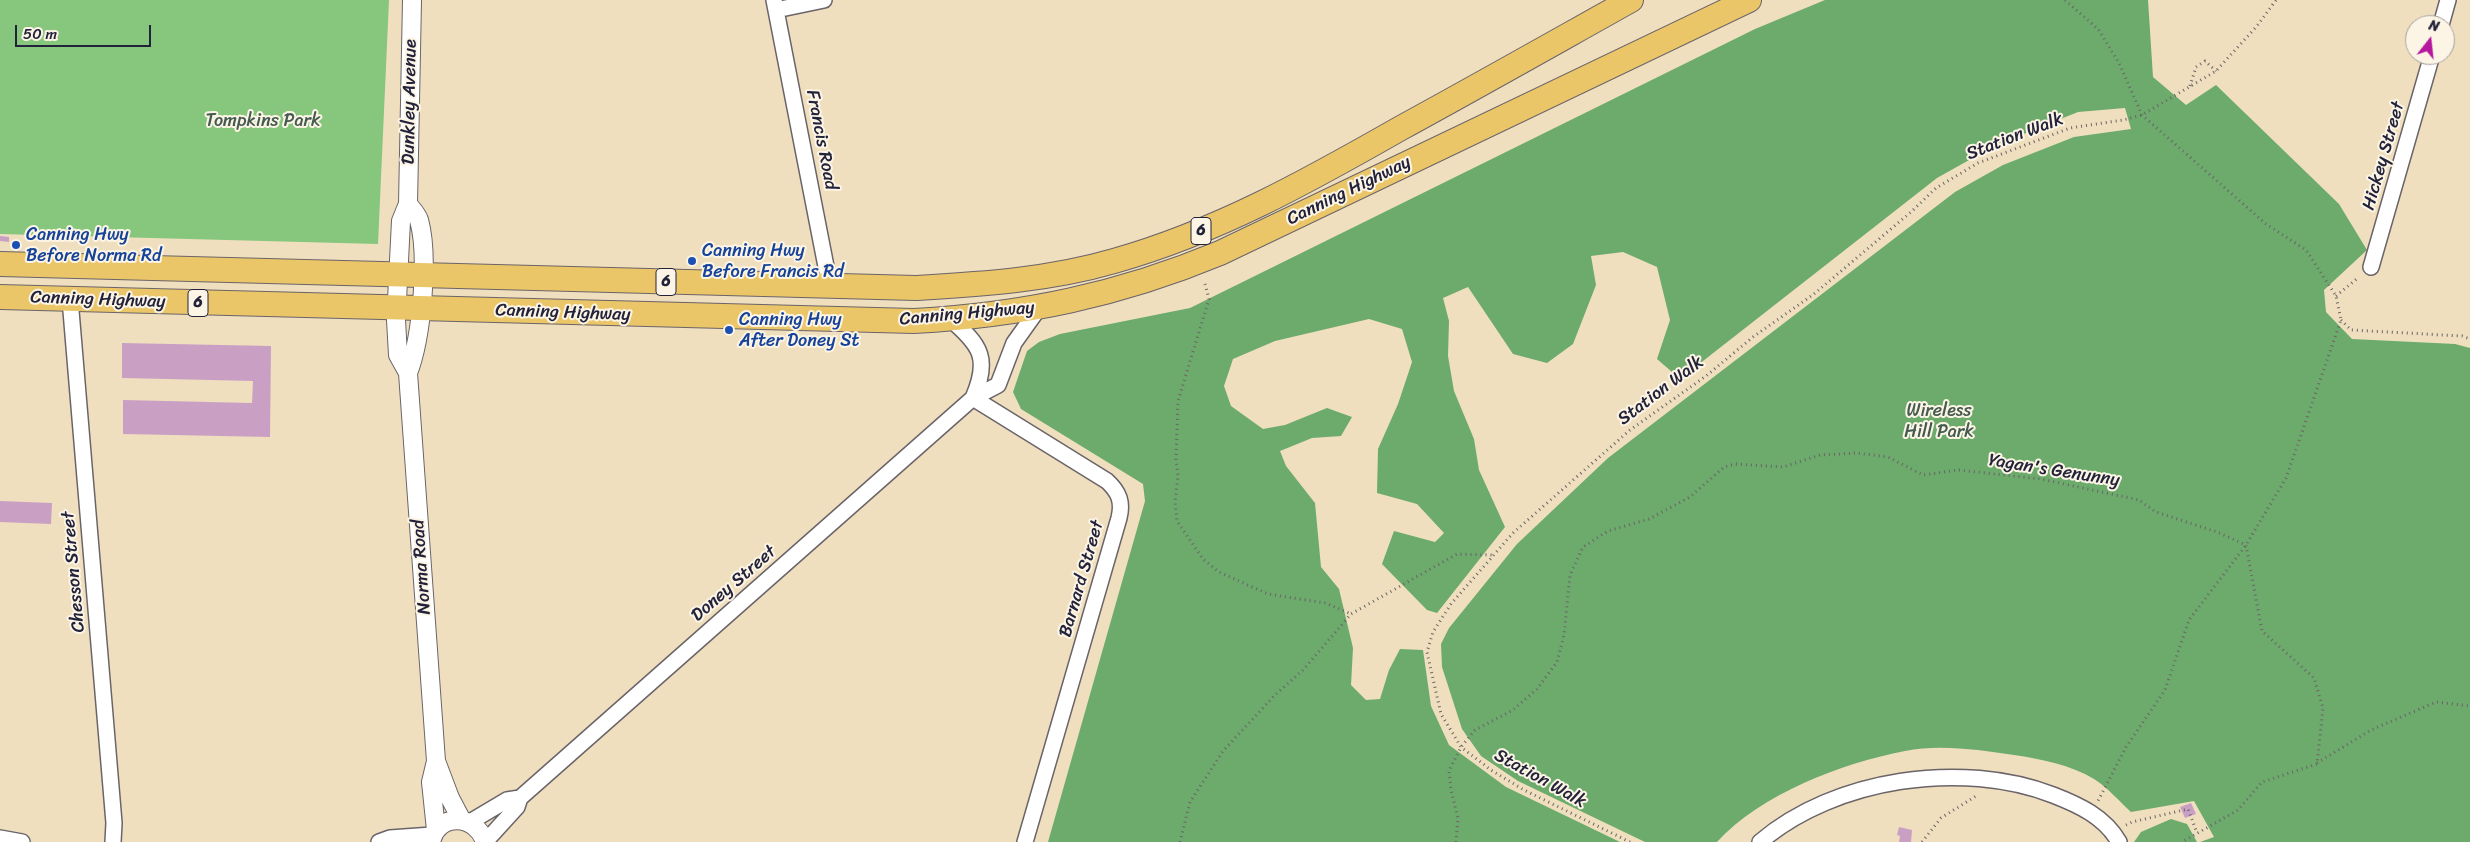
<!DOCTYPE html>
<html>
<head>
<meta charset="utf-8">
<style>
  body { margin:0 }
  #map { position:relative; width:2470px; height:842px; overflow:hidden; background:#efdfbe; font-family:Sriracha,sans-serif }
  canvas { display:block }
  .north { position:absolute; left:2405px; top:15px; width:50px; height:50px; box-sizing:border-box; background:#fcf5e5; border:1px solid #a5a1a1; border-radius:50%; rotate:16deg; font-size:14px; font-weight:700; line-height:20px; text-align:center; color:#22223b }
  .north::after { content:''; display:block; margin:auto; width:18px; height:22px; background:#b5179e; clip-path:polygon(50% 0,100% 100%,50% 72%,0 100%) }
  .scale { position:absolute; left:15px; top:25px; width:136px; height:22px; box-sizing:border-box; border:2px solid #22223b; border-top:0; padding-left:6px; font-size:15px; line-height:18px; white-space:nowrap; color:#22223b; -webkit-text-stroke:4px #fcf5e5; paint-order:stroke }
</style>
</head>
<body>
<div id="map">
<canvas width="2470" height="842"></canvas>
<div class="north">N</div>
<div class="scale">50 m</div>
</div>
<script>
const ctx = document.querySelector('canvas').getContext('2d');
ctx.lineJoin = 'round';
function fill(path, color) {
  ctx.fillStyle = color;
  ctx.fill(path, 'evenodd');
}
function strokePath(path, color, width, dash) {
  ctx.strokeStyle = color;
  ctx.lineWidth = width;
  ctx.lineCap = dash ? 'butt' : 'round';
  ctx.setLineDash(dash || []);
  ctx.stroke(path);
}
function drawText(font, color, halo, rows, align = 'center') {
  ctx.font = font + ' Sriracha,sans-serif';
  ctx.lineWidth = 4;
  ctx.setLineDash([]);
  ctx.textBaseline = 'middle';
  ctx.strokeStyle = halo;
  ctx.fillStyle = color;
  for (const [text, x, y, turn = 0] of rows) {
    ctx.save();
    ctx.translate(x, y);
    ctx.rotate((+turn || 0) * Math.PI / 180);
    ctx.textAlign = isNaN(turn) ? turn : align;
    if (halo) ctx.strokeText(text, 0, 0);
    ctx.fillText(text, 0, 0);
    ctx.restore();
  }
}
fill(new Path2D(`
  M 0,0 L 389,0 L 378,244 L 0,234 Z`), '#86c67d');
fill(new Path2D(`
  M 1825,0 L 2148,0 L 2153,77 L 2186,105 L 2216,85 L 2339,204 L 2367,250 L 2324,290 L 2326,312 L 2352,339 L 2455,344 L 2470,348 L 2470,842 L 2200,842 L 2214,837 L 2194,801 L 2131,812 C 2119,801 2107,787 2094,779 C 2071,765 2041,759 2014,755 C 1980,750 1940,744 1905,751 C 1842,763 1761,794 1717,842 L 1645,842 L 1518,781 L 1481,756 L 1462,729 L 1442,667 L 1441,644 L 1449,628 L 1517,544 L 1608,458 L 1955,192 L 2003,165 L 2074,137 L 2131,129 L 2125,108 L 2078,112 L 1996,145 L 1937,178 L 1680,379 L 1657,359 L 1670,320 L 1657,267 L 1623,252 L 1591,256 L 1596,285 L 1573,344 L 1547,363 L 1513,354 L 1468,287 L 1443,298 L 1449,321 L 1448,356 L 1454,391 L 1474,439 L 1479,470 L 1505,527 L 1437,613 L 1427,610 L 1382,564 L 1394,531 L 1435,542 L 1444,533 L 1417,504 L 1377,493 L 1378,449 L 1398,404 L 1412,362 L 1402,329 L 1369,319 L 1275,341 L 1233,359 L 1224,386 L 1231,406 L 1263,429 L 1285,425 L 1327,408 L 1352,417 L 1341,436 L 1312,438 L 1280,451 L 1286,466 L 1315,503 L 1321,567 L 1339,589 L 1353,648 L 1351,685 L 1366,700 L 1380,699 L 1389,670 L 1400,649 L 1423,650 L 1431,706 L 1449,745 L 1506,787 L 1620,842 L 1048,842 L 1145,501 L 1143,484 L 1021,409 L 1013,392 L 1027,351 L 1039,342 L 1060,334 L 1190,308 L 1755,29 Z
  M 2171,819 L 2187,824 L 2197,842 L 2134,842 L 2141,832 Z`), '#6cab6c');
fill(new Path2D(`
  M 0,236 L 9,237 L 9,242 L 0,241 Z
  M 122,343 L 271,346 L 270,437 L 123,434 L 123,400 L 252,403 L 253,381 L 122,378 Z
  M 0,501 L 52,503 L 51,524 L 0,522 Z
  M 2191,803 L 2196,814 L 2185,818 L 2180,807 Z
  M 1899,827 L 1912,830 L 1911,842 L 1899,842 L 1900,836 L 1897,835 Z`), '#c9a0c4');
const minor = new Path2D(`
  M 774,0 L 830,287
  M 776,10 L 824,0
  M 2441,25 L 2448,0
  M 2371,267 L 2432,55
  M 70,299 L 114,823 L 113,842
  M 950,319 C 981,345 990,359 973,398
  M 973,398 L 1107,481 C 1119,492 1123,502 1119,518 L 1025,842
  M 470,822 L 507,800 L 520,798 L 973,398 L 998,385 L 1014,343 L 1039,308
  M 0,838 L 22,842
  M 379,842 L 390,838 L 432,835
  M 485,842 L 517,807 L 520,798
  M 1760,842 C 1835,778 1962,760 2053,795 C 2079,805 2105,817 2119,842`);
const tertiary = new Path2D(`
  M 408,204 C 412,209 417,214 419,220 C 429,256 422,337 408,373 L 436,761 L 431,782 L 436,830
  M 408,373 L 398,355 L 396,320 L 401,221 L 408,204 L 412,0
  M 436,761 L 450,798 L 461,819
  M 431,842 C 438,812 476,814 485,842`);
const trunk = new Path2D(`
  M 0,264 L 916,288 C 982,284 1049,280 1114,261 C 1217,232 1308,181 1401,128 C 1478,86 1554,43 1631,0
  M 0,297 L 914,321 C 1023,315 1119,295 1220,253 L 1749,0`);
strokePath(minor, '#6a6469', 18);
strokePath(tertiary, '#6a6469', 20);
strokePath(trunk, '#6a6469', 26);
strokePath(new Path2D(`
  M 2065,0 L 2098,29 L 2119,63 L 2142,115 L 2266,224 L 2306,250 L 2336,296 L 2341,320 L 2286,478 L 2246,545 L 2189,620 L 2165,690 L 2126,747 L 2098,801
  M 2190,86 L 2196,67 L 2205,61 L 2216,71
  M 1205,284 L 1209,299 L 1178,401 L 1176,459 L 1178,476 L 1175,502 L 1177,521 L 1203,559 L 1219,572 L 1268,594 L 1325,603 L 1351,614
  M 2336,296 L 2359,277
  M 2341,320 L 2351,330 L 2462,336 L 2470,339
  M 2317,763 L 2371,730 L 2436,702 L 2470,706
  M 2126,825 L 2132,822 L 2188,809 L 2197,833
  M 1180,842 L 1190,802 L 1223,751 L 1275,695 L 1303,670 L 1351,614 L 1457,554 L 1492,555
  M 1456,842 L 1458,818 L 1451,790 L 1449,771 L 1461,747 L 1475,730 L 1513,710 L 1537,689 L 1557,662 L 1564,635 L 1570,575 L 1583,547 L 1608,531 L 1649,519 L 1690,497 L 1724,467 L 1735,464 L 1783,467 L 1820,455 L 1857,453 L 1888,457 L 1923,475 L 1958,470 L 2041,479 L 2139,500 L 2156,512 L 2217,532 L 2246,545 L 2262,631 L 2314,678 L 2323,708 L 2317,764 L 2262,782 L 2238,810 L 2182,842
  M 1630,842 L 1524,790 L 1491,770 L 1461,747 L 1441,714 L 1427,652 L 1433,632 L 1451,604 L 1513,533 L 1630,430 L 1706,376 L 1753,337 L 1814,294 L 1911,212 L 1936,188 L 1978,163 L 2070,128 L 2123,120 L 2142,115 L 2216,71 L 2257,26 L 2276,0
  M 1922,842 L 1941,818 L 1976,796`), '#6a6469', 3, [1, 4]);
strokePath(minor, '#fff', 15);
strokePath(tertiary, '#fff', 18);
strokePath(trunk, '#ebc669', 24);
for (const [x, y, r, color] of [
  [16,245,5,"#1a4fb4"],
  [692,261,5,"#1a4fb4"],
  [729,330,5,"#1a4fb4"]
]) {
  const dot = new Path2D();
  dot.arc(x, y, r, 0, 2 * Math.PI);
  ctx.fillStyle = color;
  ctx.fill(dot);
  strokePath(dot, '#fcf5e5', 2);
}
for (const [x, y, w] of [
  [1201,231,20],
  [666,282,20],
  [198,303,20]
]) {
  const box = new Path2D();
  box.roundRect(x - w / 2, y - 13.5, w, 27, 4);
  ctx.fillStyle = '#fcf5e5';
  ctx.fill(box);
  strokePath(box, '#22223b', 1);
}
drawText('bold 16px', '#22223b', null, [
  ["6",1201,231],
  ["6",666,282],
  ["6",198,303]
]);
drawText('18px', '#22223b', '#fcf5e5', [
  ["Dunkley Avenue",410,102,-89],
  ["Station Walk",2015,137,-21],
  ["Francis Road",821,140,79],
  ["Hickey Street",2384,156,-74],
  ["Canning Highway",1349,191,-26],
  ["Canning Highway",98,300,2],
  ["Canning Highway",563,313,2],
  ["Canning Highway",967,314,-5],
  ["Station Walk",1661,391,-37],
  ["Yagan's Genunny",2054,471,9],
  ["Norma Road",422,567,-94],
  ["Chesson Street",74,572,-95],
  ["Barnard Street",1082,579,-74],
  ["Doney Street",734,584,-41],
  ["Station Walk",1540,779,29]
]);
drawText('18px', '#455b52', '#fcf5e5', [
  ["Tompkins Park",263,121],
  ["Wireless",1939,411],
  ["Hill Park",1939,432]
]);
drawText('18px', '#164399', '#fcf5e5', [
  ["Canning Hwy",26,235],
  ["Before Norma Rd",26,256],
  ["Canning Hwy",702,251],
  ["Before Francis Rd",702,272],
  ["Canning Hwy",739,320],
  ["After Doney St",739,341]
], 'left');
</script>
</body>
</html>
